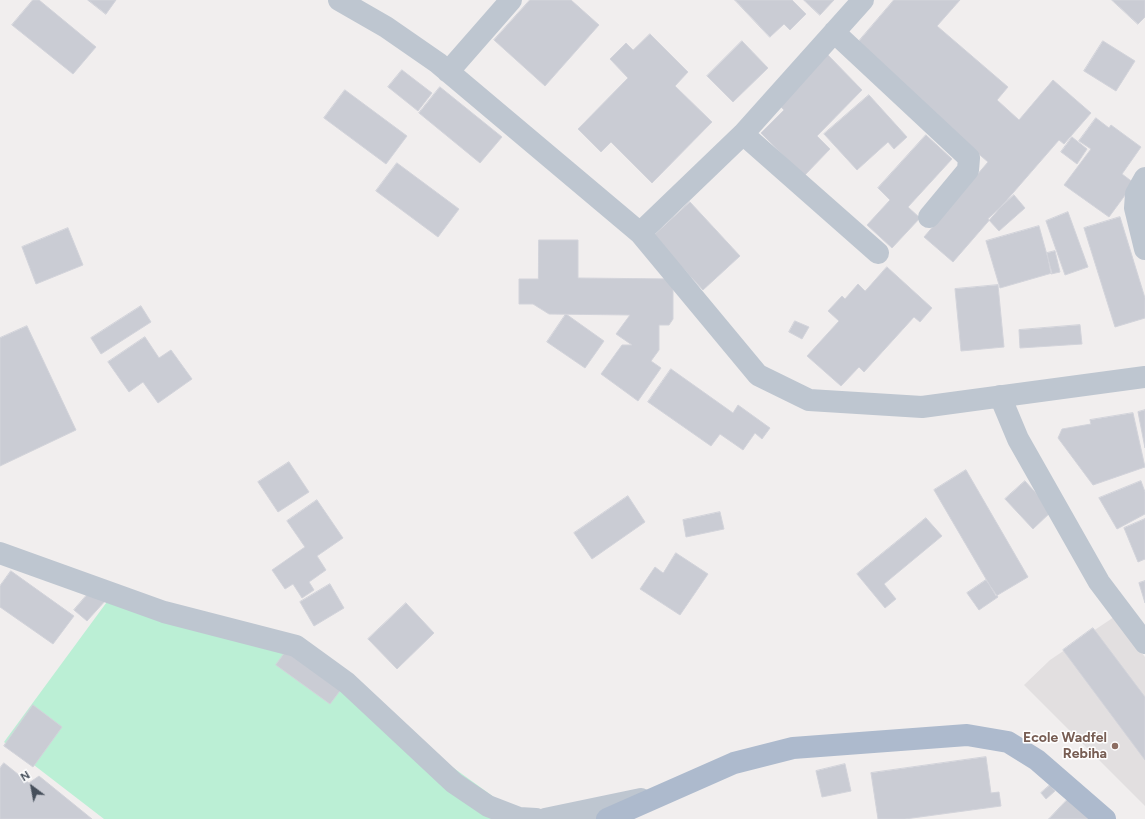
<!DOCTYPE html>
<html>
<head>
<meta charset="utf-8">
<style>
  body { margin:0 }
  #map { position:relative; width:1145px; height:819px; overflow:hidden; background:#f1eeee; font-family:Figtree,sans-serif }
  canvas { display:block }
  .north { position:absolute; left:12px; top:767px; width:40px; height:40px; -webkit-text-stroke:3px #fff; paint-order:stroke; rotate:328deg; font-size:11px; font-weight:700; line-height:16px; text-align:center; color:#464f5b }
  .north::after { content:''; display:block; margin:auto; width:14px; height:18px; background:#464f5b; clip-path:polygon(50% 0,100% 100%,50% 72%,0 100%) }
</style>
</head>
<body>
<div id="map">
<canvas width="1145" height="819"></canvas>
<div class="north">N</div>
</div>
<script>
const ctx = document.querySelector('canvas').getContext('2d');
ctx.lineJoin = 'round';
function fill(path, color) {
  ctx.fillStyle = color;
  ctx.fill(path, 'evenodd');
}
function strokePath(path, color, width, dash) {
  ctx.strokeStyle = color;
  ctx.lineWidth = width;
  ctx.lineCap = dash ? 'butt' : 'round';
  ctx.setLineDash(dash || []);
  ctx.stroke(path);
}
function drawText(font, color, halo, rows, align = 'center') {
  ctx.font = font + ' Figtree,sans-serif';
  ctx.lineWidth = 3;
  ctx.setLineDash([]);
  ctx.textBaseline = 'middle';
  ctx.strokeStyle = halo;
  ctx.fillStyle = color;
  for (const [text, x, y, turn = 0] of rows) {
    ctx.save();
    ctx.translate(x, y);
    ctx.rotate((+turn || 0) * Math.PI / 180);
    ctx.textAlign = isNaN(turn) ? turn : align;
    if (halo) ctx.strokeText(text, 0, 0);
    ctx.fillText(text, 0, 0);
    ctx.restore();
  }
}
fill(new Path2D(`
  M 1114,617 L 1145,657 L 1145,806 L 1024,685 L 1050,660 Z`), '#e2dfe0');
fill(new Path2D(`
  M 112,595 L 298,652 L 347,691 L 516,813 L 513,819 L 104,819 L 4,742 Z`), '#bbefd5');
const building = new Path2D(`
  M 33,0 L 39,0 L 96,47 L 73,74 L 12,25 Z
  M 88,0 L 116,0 L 106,14 Z
  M 530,0 L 571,0 L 599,25 L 545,86 L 494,40 Z
  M 735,0 L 792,0 L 806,14 L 790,30 L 784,24 L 770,37 Z
  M 804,0 L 834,0 L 820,15 Z
  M 894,0 L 960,0 L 937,26 L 1008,87 L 997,100 L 1019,120 L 1053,80 L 1091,113 L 1064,144 L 1059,140 L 953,262 L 924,237 L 988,162 L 854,47 Z
  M 1112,0 L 1145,0 L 1145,17 L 1138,24 Z
  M 650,34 L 688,72 L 675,86 L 712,122 L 652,183 L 611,142 L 601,152 L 578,129 L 628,78 L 610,59 L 626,43 L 633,50 Z
  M 742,41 L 768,68 L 733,102 L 707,76 Z
  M 1103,41 L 1135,61 L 1116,91 L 1084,71 Z
  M 826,53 L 862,90 L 817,136 L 830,149 L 804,176 L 761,133 L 784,110 L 777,103 Z
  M 402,70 L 432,93 L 418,111 L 388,87 Z
  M 440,87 L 502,137 L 480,163 L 419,113 Z
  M 345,90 L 407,136 L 386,164 L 324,118 Z
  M 869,95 L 907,137 L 894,149 L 888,142 L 857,170 L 824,134 Z
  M 1096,118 L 1109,128 L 1111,125 L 1141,147 L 1122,174 L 1134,183 L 1109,217 L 1064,185 L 1091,149 L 1079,141 Z
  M 926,135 L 952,159 L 908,207 L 920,218 L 892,248 L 867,225 L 890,200 L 878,188 Z
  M 1072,137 L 1087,149 L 1077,164 L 1061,152 Z
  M 397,163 L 459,209 L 438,237 L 376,191 Z
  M 1014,195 L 1025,208 L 999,231 L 988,219 Z
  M 690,202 L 740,256 L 703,290 L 653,236 Z
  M 1068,212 L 1088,267 L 1065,275 L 1046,221 Z
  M 1120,217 L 1145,298 L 1145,318 L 1115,327 L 1084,228 Z
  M 1039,226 L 1052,273 L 1000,288 L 986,241 Z
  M 68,228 L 83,265 L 36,284 L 22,247 Z
  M 539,240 L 578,240 L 578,278 L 673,279 L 673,319 L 669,325 L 659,325 L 659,350 L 651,361 L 661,368 L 638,401 L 601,374 L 622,345 L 632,345 L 616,334 L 630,315 L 549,314 L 533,304 L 519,304 L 519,279 L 538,279 Z
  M 1055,251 L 1060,272 L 1051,274 L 1047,253 Z
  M 887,267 L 932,308 L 920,322 L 914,317 L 864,372 L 859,367 L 841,386 L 807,356 L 839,321 L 828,311 L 842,296 L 845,299 L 858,284 L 865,291 Z
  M 998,285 L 1004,347 L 961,351 L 955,289 Z
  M 141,306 L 151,322 L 101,354 L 91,338 Z
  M 566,314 L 604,341 L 585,368 L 547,342 Z
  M 795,321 L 809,327 L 802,339 L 789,332 Z
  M 1080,325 L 1082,344 L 1020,348 L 1019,330 Z
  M 27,326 L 76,430 L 0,466 L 0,338 Z
  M 145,337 L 159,358 L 171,350 L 192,379 L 158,403 L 143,382 L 129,392 L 108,362 Z
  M 671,369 L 733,413 L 738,405 L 770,428 L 762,439 L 755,433 L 743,450 L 720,434 L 711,446 L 648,402 Z
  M 1145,410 L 1145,448 L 1138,412 Z
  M 1133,413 L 1145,467 L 1093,485 L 1058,438 L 1062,429 L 1091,424 L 1090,420 Z
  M 289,462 L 309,492 L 278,512 L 258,482 Z
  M 966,470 L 1028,577 L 996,596 L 934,490 Z
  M 1025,481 L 1052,511 L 1033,529 L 1005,499 Z
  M 1141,481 L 1145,492 L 1145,514 L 1117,529 L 1099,498 Z
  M 628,496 L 645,522 L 592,559 L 574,533 Z
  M 317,500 L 343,538 L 317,556 L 326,570 L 309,582 L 314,590 L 302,598 L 293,584 L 285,589 L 272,570 L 305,547 L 287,521 Z
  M 720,512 L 724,529 L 686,537 L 683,520 Z
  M 926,518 L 942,536 L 884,584 L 896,599 L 885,608 L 857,574 Z
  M 1145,519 L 1145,559 L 1138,562 L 1124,528 Z
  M 676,553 L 708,574 L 680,615 L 640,589 L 655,567 L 663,573 Z
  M 11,571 L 74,616 L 53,644 L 0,607 L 0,586 Z
  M 986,580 L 998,597 L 979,610 L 967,593 Z
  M 1145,581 L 1145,603 L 1139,583 Z
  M 330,584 L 344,608 L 314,626 L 300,602 Z
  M 93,588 L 106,600 L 87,621 L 74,610 Z
  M 406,603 L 434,633 L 397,669 L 368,639 Z
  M 1093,628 L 1145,697 L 1145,760 L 1063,650 Z
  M 294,640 L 348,680 L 330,704 L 276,665 Z
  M 33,705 L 62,727 L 33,767 L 4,746 Z
  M 986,757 L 991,793 L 999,792 L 1001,806 L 905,819 L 878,819 L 871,773 Z
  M 4,763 L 29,783 L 39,776 L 92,819 L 0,819 L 0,768 Z
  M 845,764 L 851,791 L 822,797 L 816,771 Z
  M 1050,785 L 1055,791 L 1046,799 L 1041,793 Z
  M 1068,799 L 1091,819 L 1049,819 Z`);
fill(building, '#caccd4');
strokePath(building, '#d2d3da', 1);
strokePath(new Path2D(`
  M 339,0 L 386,27 L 438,63 L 640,233 L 758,375 L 809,400 L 922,407 L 1145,377
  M 834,32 L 969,158 L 968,170 L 929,217
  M 448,72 L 511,0
  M 743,134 L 878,253
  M 1145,178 L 1136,194 L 1135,208 L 1145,249
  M 640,233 L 743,134 L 863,0
  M 1000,396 L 1018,439 L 1099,582 L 1145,643
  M 0,553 L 164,612 L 296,646 L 347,683 L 454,783 L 488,806 L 519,818 L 536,819
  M 545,819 L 641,799`), '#bec6d0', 22);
strokePath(new Path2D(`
  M 607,819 L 734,763 L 793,748 L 967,735 L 1008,742 L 1037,760 L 1105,819`), '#adbacd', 22);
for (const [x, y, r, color] of [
  [1115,746,4,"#8d6e63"]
]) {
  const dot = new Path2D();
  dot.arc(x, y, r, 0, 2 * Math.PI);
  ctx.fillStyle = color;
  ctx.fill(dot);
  strokePath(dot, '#fff', 1.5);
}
drawText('bold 14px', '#785e54', '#fff', [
  ["Ecole Wadfel",1107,738],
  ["Rebiha",1107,754]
], 'right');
</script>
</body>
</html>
